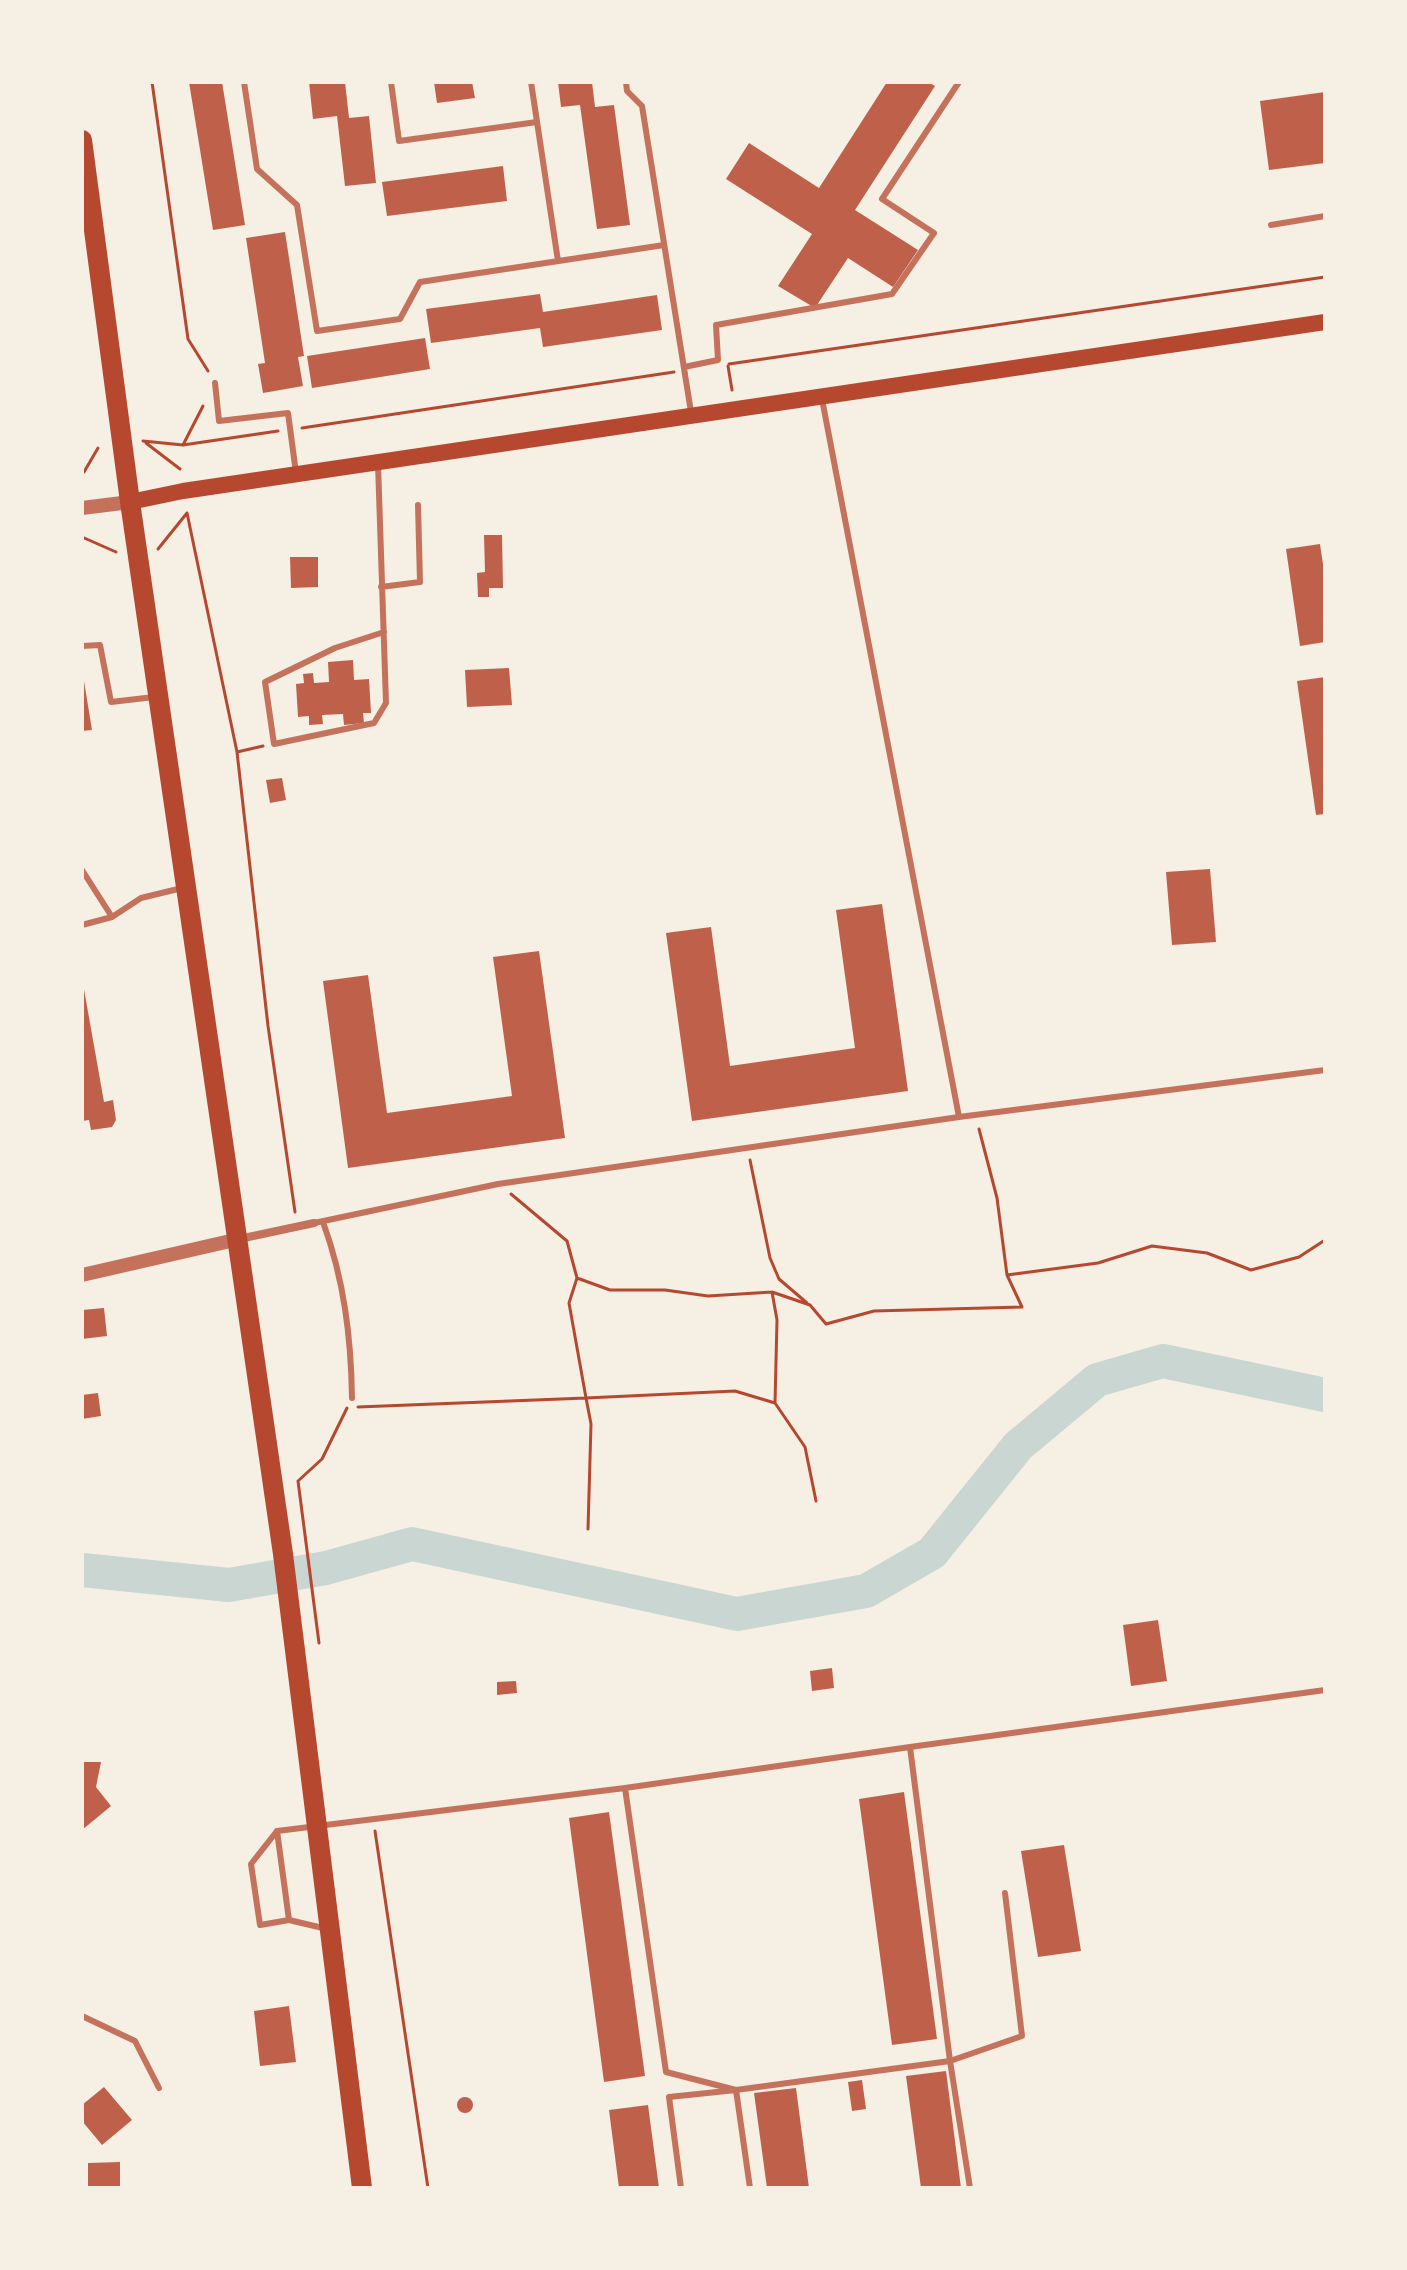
<!DOCTYPE html>
<html>
<head>
<meta charset="utf-8">
<style>
  body { margin:0 }
  #map { position:relative; width:1407px; height:2270px; overflow:hidden; background:#f6efe4; font-family:Manrope,sans-serif }
  canvas { display:block }
  .frame { position:absolute; inset:0; border:84px solid #f6efe4; pointer-events:none }
</style>
</head>
<body>
<div id="map">
<canvas width="1407" height="2270"></canvas>
<div class="frame"></div>
</div>
<script>
const ctx = document.querySelector('canvas').getContext('2d');
ctx.lineJoin = 'round';
function strokePath(path, color, width, dash) {
  ctx.strokeStyle = color;
  ctx.lineWidth = width;
  ctx.lineCap = dash ? 'butt' : 'round';
  ctx.setLineDash(dash || []);
  ctx.stroke(path);
}
function fill(path, color) {
  ctx.fillStyle = color;
  ctx.fill(path, 'evenodd');
}
strokePath(new Path2D(`
  M 82,1570 L 229,1585 L 326,1568 L 412,1544 L 737,1614 L 866,1591 L 932,1553 L 1018,1446 L 1097,1380 L 1163,1361 L 1325,1395`), '#c9d6d2', 34);
fill(new Path2D(`
  M 189,82 L 222,82 L 245,225 L 213,230 Z
  M 309,82 L 345,82 L 349,118 L 369,116 L 376,183 L 345,186 L 337,116 L 313,119 Z
  M 434,82 L 472,82 L 475,98 L 437,103 Z
  M 558,82 L 592,82 L 595,107 L 614,105 L 630,225 L 597,229 L 580,105 L 561,107 Z
  M 887,82 L 928,82 L 935,86 L 855,210 L 918,250 L 893,287 L 848,258 L 815,308 L 778,286 L 812,234 L 726,179 L 749,143 L 819,188 Z
  M 1325,92 L 1325,163 L 1269,170 L 1260,101 Z
  M 503,166 L 507,201 L 387,216 L 382,182 Z
  M 285,232 L 304,356 L 298,357 L 303,386 L 263,393 L 258,364 L 265,363 L 246,238 Z
  M 540,294 L 543,312 L 657,295 L 662,330 L 543,347 L 540,328 L 431,343 L 426,309 Z
  M 425,338 L 430,369 L 312,388 L 307,356 Z
  M 484,535 L 502,535 L 503,588 L 489,588 L 489,597 L 478,597 L 477,573 L 485,572 Z
  M 1320,544 L 1325,578 L 1325,642 L 1300,646 L 1286,549 Z
  M 290,557 L 318,557 L 318,587 L 291,588 Z
  M 353,660 L 354,680 L 369,679 L 371,713 L 363,713 L 364,723 L 344,725 L 343,714 L 322,715 L 323,724 L 309,725 L 309,716 L 298,717 L 296,684 L 304,683 L 303,674 L 313,673 L 314,683 L 329,682 L 328,662 Z
  M 509,668 L 512,705 L 467,707 L 465,670 Z
  M 82,669 L 92,730 L 82,731 Z
  M 1325,677 L 1325,814 L 1316,815 L 1297,681 Z
  M 282,778 L 286,800 L 270,803 L 266,780 Z
  M 1210,869 L 1216,942 L 1172,945 L 1166,872 Z
  M 882,904 L 908,1091 L 692,1121 L 666,933 L 711,927 L 730,1066 L 855,1048 L 836,910 Z
  M 539,951 L 565,1138 L 348,1168 L 323,981 L 368,975 L 387,1113 L 512,1096 L 493,957 Z
  M 82,978 L 104,1102 L 113,1100 L 116,1120 L 112,1127 L 91,1130 L 89,1120 L 82,1121 Z
  M 104,1308 L 107,1336 L 82,1339 L 82,1310 Z
  M 98,1393 L 101,1416 L 82,1419 L 82,1395 Z
  M 1158,1620 L 1167,1681 L 1131,1686 L 1123,1625 Z
  M 832,1668 L 834,1688 L 812,1691 L 810,1671 Z
  M 516,1681 L 517,1693 L 497,1695 L 497,1682 Z
  M 82,1762 L 101,1762 L 96,1787 L 111,1806 L 82,1830 Z
  M 904,1792 L 937,2039 L 892,2045 L 859,1799 Z
  M 609,1812 L 645,2076 L 604,2082 L 569,1818 Z
  M 1064,1845 L 1081,1951 L 1038,1957 L 1021,1851 Z
  M 289,2006 L 296,2062 L 260,2066 L 254,2011 Z
  M 946,2071 L 961,2188 L 921,2188 L 906,2076 Z
  M 862,2080 L 866,2109 L 852,2111 L 848,2082 Z
  M 104,2087 L 132,2120 L 102,2145 L 82,2121 L 82,2105 Z
  M 796,2088 L 809,2188 L 767,2188 L 754,2093 Z
  M457 2105a8 8 0 1 1 16 0a8 8 0 1 1-16 0Z
  M 648,2105 L 659,2188 L 619,2188 L 609,2110 Z
  M 120,2162 L 120,2188 L 88,2188 L 88,2163 Z`), '#bf614a');
strokePath(new Path2D(`
  M 152,82 L 188,339 L 208,371
  M 729,364 L 1325,277
  M 728,366 L 732,390
  M 302,428 L 674,372
  M 143,441 L 183,445 L 203,406
  M 146,443 L 180,469
  M 183,445 L 278,431
  M 82,458 L 82,474
  M 84,472 L 98,448
  M 187,513 L 237,752 L 268,1026 L 295,1212
  M 82,537 L 116,552
  M 158,549 L 187,513
  M 237,752 L 263,746
  M 750,1160 L 770,1258 L 779,1279 L 807,1303
  M 511,1194 L 567,1241 L 577,1278 L 610,1290 L 665,1290 L 708,1296 L 772,1292 L 810,1305 L 826,1324 L 874,1311 L 1022,1307 L 1007,1275 L 997,1198 L 979,1129
  M 1007,1275 L 1098,1263 L 1152,1246 L 1207,1253 L 1251,1270 L 1299,1257 L 1325,1240
  M 577,1278 L 569,1303 L 586,1398 L 735,1391 L 775,1403 L 805,1447 L 816,1501
  M 772,1292 L 777,1320 L 775,1403
  M 358,1407 L 586,1398 L 591,1424 L 588,1529
  M 319,1643 L 298,1481 L 322,1459 L 347,1408
  M 375,1831 L 428,2188`), '#b5482f', 3);
strokePath(new Path2D(`
  M 244,82 L 257,169 L 297,205 L 317,331 L 400,319 L 420,282 L 664,245
  M 391,82 L 399,141 L 537,122
  M 531,82 L 558,261
  M 626,82 L 627,91 L 642,106 L 691,412
  M 1271,225 L 1325,216
  M 684,367 L 718,360 L 716,325 L 892,294 L 934,233 L 882,199 L 959,82
  M 215,383 L 219,421 L 288,413 L 296,473
  M 378,464 L 386,703 L 374,723 L 274,744 L 265,682 L 335,648 L 384,632
  M 381,587 L 420,582 L 418,505
  M 82,646 L 100,645 L 111,702 L 154,697
  M 82,870 L 112,917
  M 82,925 L 112,917 L 141,898 L 182,888
  M 959,1117 L 1325,1070
  M 323,1222 C 344,1280 351,1336 352,1398
  M 314,1223 L 498,1184 L 959,1117 L 822,399
  M 910,1747 L 1325,1690
  M 625,1788 L 666,2072 L 736,2090 L 669,2097 L 681,2188
  M 277,1831 L 289,1920 L 327,1929
  M 289,1920 L 260,1925 L 251,1864 L 277,1831 L 625,1788 L 910,1747 L 950,2061 L 970,2188
  M 82,2016 L 135,2041 L 159,2088
  M 750,2188 L 736,2090 L 950,2061 L 1022,2036 L 1005,1893`), '#c5725c', 6);
strokePath(new Path2D(`
  M 239,1239 L 314,1223`), '#c5725c', 8);
strokePath(new Path2D(`
  M 82,508 L 130,502
  M 82,1275 L 239,1239`), '#c5725c', 14);
strokePath(new Path2D(`
  M 130,502 L 183,491 L 1325,322`), '#b5482f', 16);
strokePath(new Path2D(`
  M 82,140 L 130,502 L 283,1554 L 362,2188`), '#b5482f', 20);
</script>
</body>
</html>
